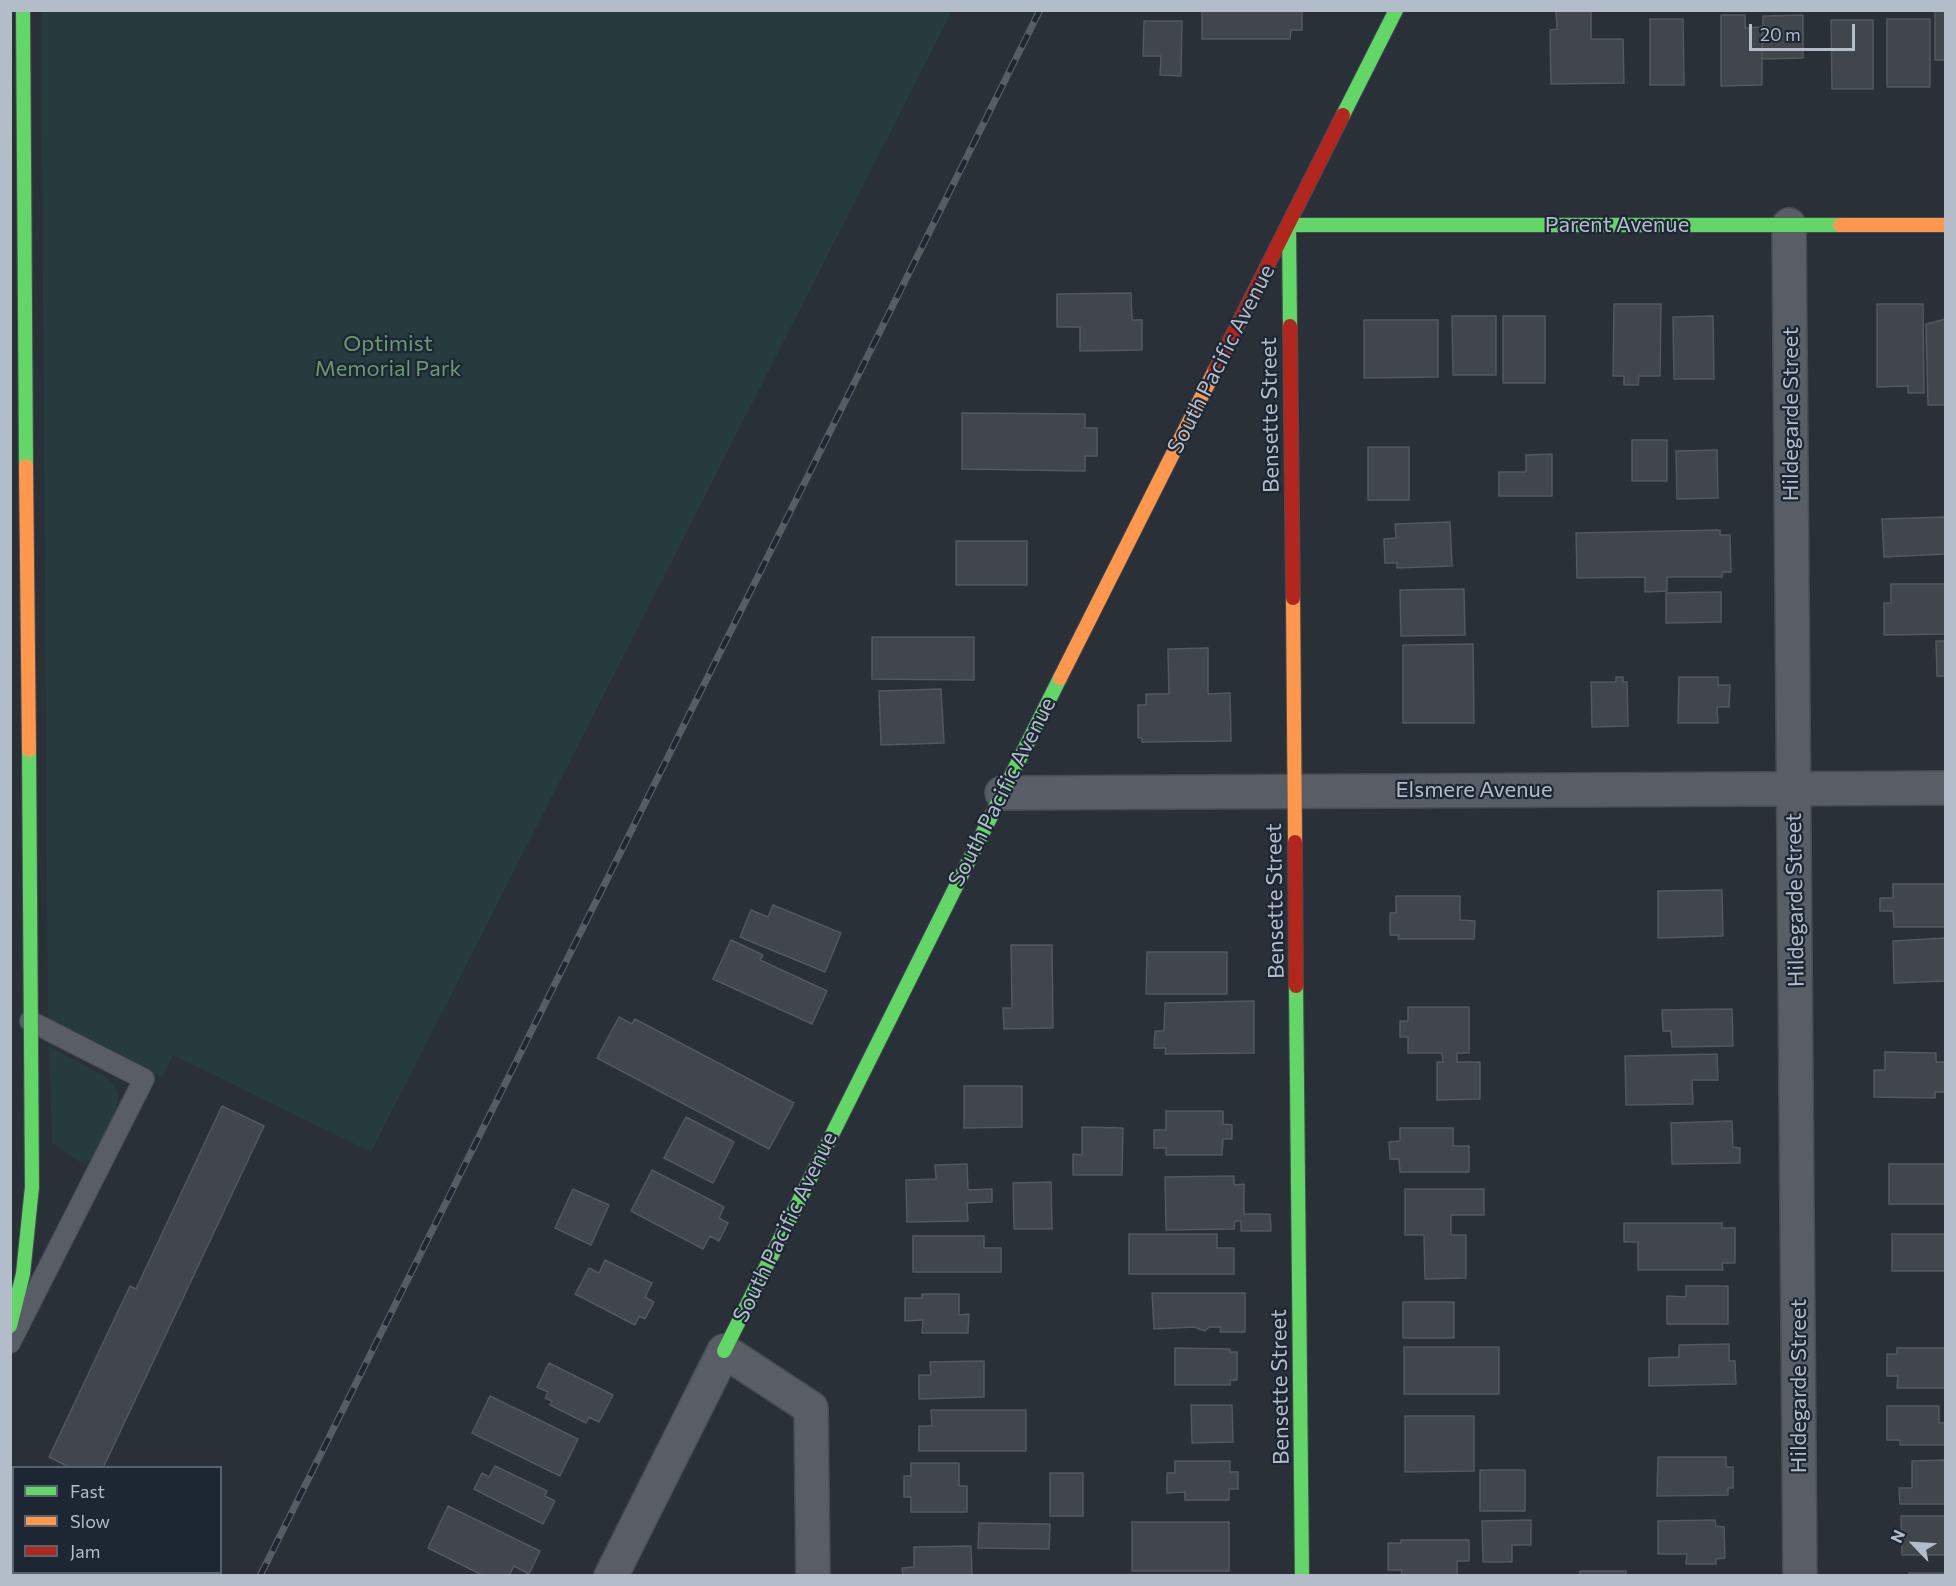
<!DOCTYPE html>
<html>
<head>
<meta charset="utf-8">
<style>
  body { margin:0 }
  #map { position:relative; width:1956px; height:1586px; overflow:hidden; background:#293038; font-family:Commissioner,sans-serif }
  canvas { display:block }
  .frame { position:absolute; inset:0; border:12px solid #b3bdc9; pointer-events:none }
  .legend { position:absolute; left:12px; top:1466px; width:210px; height:108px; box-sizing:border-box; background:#1c2733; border:2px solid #58636f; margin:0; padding:8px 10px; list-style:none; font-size:18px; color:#b3bdc9 }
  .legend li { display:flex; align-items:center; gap:12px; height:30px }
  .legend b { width:30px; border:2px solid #58636f }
  .north { position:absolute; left:1884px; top:1514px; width:60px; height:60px; -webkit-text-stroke:4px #1c2733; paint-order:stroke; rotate:295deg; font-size:16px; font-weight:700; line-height:24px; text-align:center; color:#b3bdc9 }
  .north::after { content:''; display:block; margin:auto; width:21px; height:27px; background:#b3bdc9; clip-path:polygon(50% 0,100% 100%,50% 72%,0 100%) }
  .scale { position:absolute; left:1749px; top:24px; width:106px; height:27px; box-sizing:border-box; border:3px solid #b3bdc9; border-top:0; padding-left:8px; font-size:18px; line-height:21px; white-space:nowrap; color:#b3bdc9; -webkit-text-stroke:4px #1c2733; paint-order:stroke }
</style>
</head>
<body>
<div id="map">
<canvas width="1956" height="1586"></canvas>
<div class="frame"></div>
<ul class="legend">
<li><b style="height:8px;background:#63d668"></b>Fast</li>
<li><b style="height:8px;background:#ff974d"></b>Slow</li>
<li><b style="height:8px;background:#b3261e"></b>Jam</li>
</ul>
<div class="north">N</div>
<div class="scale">20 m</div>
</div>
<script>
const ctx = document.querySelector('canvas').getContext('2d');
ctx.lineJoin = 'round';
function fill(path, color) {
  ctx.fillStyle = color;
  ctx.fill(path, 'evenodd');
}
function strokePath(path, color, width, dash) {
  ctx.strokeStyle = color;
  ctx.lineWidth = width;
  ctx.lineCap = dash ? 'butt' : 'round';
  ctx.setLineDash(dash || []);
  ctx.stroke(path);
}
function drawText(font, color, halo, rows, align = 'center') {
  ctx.font = font + ' Commissioner,sans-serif';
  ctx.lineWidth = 4.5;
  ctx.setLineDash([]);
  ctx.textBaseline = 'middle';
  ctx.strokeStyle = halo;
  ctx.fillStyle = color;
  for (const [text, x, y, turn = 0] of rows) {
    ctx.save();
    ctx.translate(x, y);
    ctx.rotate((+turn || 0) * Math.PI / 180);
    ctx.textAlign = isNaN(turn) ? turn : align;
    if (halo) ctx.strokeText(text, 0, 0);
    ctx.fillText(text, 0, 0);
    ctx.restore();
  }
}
fill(new Path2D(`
  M 41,11 L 952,11 L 371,1152 L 173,1055 L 162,1077 L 48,1022 Z
  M 49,1046 L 106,1077 C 112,1082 118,1088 118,1096 C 118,1114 98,1145 90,1161 L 80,1162 L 52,1143 Z`), '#263b3e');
const building = new Path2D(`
  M 1202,10 L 1302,10 L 1302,30 L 1291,30 L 1290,39 L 1202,39 Z
  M 1556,10 L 1591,10 L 1591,39 L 1623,39 L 1624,83 L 1551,84 L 1550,30 L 1557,29 Z
  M 1935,10 L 1946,10 L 1946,60 L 1935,60 Z
  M 1721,15 L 1745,15 L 1745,28 L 1762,27 L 1762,85 L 1721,86 Z
  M 1803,15 L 1803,58 L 1762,59 L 1763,16 Z
  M 1650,19 L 1683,19 L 1684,85 L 1650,85 Z
  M 1887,19 L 1930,19 L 1930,87 L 1887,87 Z
  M 1831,20 L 1873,20 L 1873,89 L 1832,89 Z
  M 1144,21 L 1182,21 L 1181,76 L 1160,75 L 1161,56 L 1143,56 Z
  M 1131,293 L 1132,320 L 1142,320 L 1142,350 L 1080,351 L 1080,327 L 1057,327 L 1057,294 Z
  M 1614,304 L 1661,304 L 1660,376 L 1639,376 L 1638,385 L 1624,385 L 1624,376 L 1613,376 Z
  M 1877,304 L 1923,304 L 1924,393 L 1908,393 L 1908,386 L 1877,387 Z
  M 1452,316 L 1496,316 L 1496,375 L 1453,375 Z
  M 1503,316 L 1545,316 L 1545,383 L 1503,383 Z
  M 1713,316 L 1714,379 L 1674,379 L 1673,317 Z
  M 1946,319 L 1946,405 L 1928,405 L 1926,324 Z
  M 1364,320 L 1438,320 L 1438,377 L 1364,378 Z
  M 962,413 L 1085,414 L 1085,428 L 1097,428 L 1097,456 L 1085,456 L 1085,471 L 962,469 Z
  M 1632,440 L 1667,440 L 1667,481 L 1632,481 Z
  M 1368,447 L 1409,447 L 1409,500 L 1368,500 Z
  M 1717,450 L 1718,498 L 1677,499 L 1676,451 Z
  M 1552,454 L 1552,496 L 1499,496 L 1499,472 L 1526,472 L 1526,455 Z
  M 1946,517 L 1946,554 L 1884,557 L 1882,519 Z
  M 1450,522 L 1452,566 L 1397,568 L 1397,563 L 1385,563 L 1384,539 L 1396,538 L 1395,524 Z
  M 1720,530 L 1720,535 L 1730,535 L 1731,572 L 1723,572 L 1722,577 L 1667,577 L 1667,591 L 1645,592 L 1645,577 L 1577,578 L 1576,533 Z
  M 956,541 L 1027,541 L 1027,585 L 956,585 Z
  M 1891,584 L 1946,584 L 1946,634 L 1884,635 L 1884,603 L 1891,603 Z
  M 1464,589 L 1465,635 L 1401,636 L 1400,590 Z
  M 1721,592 L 1721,622 L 1666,623 L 1666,593 Z
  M 872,637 L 974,637 L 974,680 L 872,679 Z
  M 1936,641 L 1946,641 L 1946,676 L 1937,676 Z
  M 1473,644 L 1474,723 L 1403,723 L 1403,645 Z
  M 1208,648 L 1208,694 L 1230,693 L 1231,741 L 1142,742 L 1142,738 L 1138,738 L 1138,705 L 1146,705 L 1146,694 L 1169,694 L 1168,649 Z
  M 1616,677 L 1623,677 L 1623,682 L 1627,682 L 1628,726 L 1592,727 L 1591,682 L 1616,682 Z
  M 1679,677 L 1718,677 L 1718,685 L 1730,685 L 1729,707 L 1717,707 L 1718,723 L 1678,723 Z
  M 941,689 L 944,743 L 881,745 L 879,691 Z
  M 1893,884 L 1946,884 L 1946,927 L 1894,927 L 1893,911 L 1880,911 L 1880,898 L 1893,898 Z
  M 1722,890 L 1723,936 L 1658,938 L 1658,891 Z
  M 1396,896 L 1460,896 L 1460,920 L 1475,921 L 1474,939 L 1398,939 L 1399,935 L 1390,935 L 1390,913 L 1396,913 Z
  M 773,905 L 841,933 L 825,972 L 740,937 L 751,910 L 768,917 Z
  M 1946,938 L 1946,981 L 1894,983 L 1893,941 Z
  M 731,940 L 763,955 L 760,960 L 827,991 L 812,1024 L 713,979 Z
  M 1011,945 L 1052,945 L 1053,1028 L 1004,1029 L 1003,1008 L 1012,1008 Z
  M 1147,952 L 1227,952 L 1227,994 L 1146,994 Z
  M 1254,1001 L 1254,1053 L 1165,1054 L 1166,1048 L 1154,1048 L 1155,1031 L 1164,1031 L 1165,1003 Z
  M 1408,1007 L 1469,1007 L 1469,1053 L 1457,1053 L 1457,1062 L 1480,1062 L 1480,1099 L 1437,1100 L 1437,1062 L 1443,1062 L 1442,1053 L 1408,1053 L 1408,1037 L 1400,1037 L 1400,1021 L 1408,1021 Z
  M 1732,1009 L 1733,1046 L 1672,1047 L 1671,1031 L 1663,1031 L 1662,1010 Z
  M 619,1017 L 632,1024 L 635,1019 L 794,1103 L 769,1149 L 597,1058 Z
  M 1885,1052 L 1936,1053 L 1936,1062 L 1946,1062 L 1946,1092 L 1935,1092 L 1935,1098 L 1874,1097 L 1874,1070 L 1885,1070 Z
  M 1717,1054 L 1718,1080 L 1692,1080 L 1693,1104 L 1626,1105 L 1625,1056 Z
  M 964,1086 L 1022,1086 L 1022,1127 L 964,1128 Z
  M 222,1106 L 264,1126 L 103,1468 L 71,1468 L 49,1457 L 130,1286 L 136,1289 Z
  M 1166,1111 L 1223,1111 L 1223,1124 L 1232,1125 L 1232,1139 L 1223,1139 L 1222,1155 L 1166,1155 L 1166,1148 L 1154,1148 L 1154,1130 L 1166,1130 Z
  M 686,1117 L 734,1142 L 713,1183 L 664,1158 Z
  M 1732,1121 L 1733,1147 L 1740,1148 L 1740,1163 L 1672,1164 L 1671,1123 Z
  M 1082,1127 L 1123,1128 L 1122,1175 L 1073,1175 L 1073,1154 L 1082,1155 Z
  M 1400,1128 L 1453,1128 L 1453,1146 L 1469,1146 L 1469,1172 L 1400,1172 L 1399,1159 L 1390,1159 L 1389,1142 L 1400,1141 Z
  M 967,1164 L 968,1190 L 992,1189 L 992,1202 L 967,1203 L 968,1221 L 907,1222 L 906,1180 L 936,1179 L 935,1165 Z
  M 1889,1164 L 1946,1164 L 1946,1204 L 1889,1204 Z
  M 652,1170 L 724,1207 L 719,1218 L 728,1223 L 719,1241 L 710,1236 L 703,1249 L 631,1211 Z
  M 1234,1176 L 1234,1185 L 1244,1184 L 1244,1214 L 1270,1214 L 1271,1231 L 1241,1231 L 1241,1221 L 1235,1221 L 1234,1229 L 1166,1230 L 1165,1177 Z
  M 1051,1182 L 1052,1229 L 1014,1229 L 1013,1183 Z
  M 573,1189 L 609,1205 L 591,1245 L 555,1228 Z
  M 1405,1189 L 1484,1189 L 1484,1215 L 1451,1215 L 1451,1235 L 1466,1235 L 1466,1278 L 1425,1279 L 1424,1235 L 1405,1235 Z
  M 1624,1223 L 1722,1223 L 1722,1228 L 1735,1228 L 1735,1263 L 1722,1263 L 1723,1270 L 1638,1270 L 1638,1242 L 1624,1242 Z
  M 1129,1234 L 1217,1234 L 1217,1248 L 1234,1248 L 1234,1274 L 1129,1274 Z
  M 1892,1234 L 1946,1234 L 1946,1271 L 1892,1271 Z
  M 913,1236 L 984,1236 L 984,1248 L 1001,1248 L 1001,1272 L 913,1272 Z
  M 605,1260 L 652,1283 L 645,1297 L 654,1302 L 645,1319 L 639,1316 L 635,1325 L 575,1294 L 589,1268 L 599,1273 Z
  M 1686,1286 L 1728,1286 L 1728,1324 L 1667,1324 L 1667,1296 L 1686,1297 Z
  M 1152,1293 L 1245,1293 L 1245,1332 L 1220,1332 L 1221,1327 L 1209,1327 L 1205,1331 L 1194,1327 L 1154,1329 Z
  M 922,1294 L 959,1294 L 959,1315 L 969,1314 L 968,1333 L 922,1333 L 923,1320 L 905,1321 L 905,1298 L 922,1298 Z
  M 1403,1302 L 1454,1302 L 1454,1338 L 1403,1338 Z
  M 1729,1344 L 1729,1361 L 1735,1361 L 1736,1384 L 1649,1386 L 1649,1358 L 1679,1357 L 1679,1345 Z
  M 1404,1347 L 1499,1347 L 1499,1394 L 1404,1394 Z
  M 1175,1348 L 1230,1349 L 1230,1352 L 1237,1352 L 1237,1380 L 1230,1380 L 1230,1385 L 1175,1385 Z
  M 1897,1348 L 1946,1348 L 1946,1388 L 1897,1388 L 1898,1376 L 1887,1376 L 1887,1354 L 1897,1354 Z
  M 984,1361 L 984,1397 L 919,1399 L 919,1375 L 931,1375 L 930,1362 Z
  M 549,1363 L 613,1395 L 599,1422 L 589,1417 L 586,1423 L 550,1405 L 552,1401 L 545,1398 L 548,1392 L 537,1387 Z
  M 490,1396 L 578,1439 L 560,1476 L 472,1433 Z
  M 1191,1405 L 1232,1405 L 1233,1442 L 1192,1443 Z
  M 1887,1406 L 1939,1406 L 1939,1423 L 1946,1423 L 1946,1445 L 1900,1445 L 1900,1440 L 1887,1440 Z
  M 931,1410 L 1026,1410 L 1026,1451 L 919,1451 L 919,1426 L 932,1426 Z
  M 1405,1416 L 1474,1416 L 1474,1471 L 1405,1472 Z
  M 1658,1457 L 1726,1457 L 1726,1467 L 1733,1467 L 1733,1488 L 1728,1488 L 1728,1495 L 1657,1496 Z
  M 1946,1460 L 1946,1504 L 1900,1504 L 1899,1488 L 1912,1488 L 1912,1461 Z
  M 1175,1461 L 1230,1461 L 1230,1472 L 1238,1472 L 1238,1489 L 1229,1489 L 1229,1500 L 1185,1500 L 1185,1492 L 1167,1493 L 1167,1473 L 1175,1473 Z
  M 911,1463 L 959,1463 L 959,1486 L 967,1486 L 967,1512 L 911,1512 L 911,1497 L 904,1497 L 904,1476 L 911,1476 Z
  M 495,1466 L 547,1491 L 545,1496 L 555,1501 L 543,1524 L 474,1489 L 482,1473 L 489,1477 Z
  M 1480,1470 L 1525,1470 L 1525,1511 L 1480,1511 Z
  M 1050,1473 L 1083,1473 L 1083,1516 L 1050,1516 Z
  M 448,1506 L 540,1551 L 529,1574 L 514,1566 L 509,1576 L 484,1576 L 428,1548 Z
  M 1901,1516 L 1946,1516 L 1946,1555 L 1902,1555 Z
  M 1531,1520 L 1531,1545 L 1512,1545 L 1512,1562 L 1483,1562 L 1482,1521 Z
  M 1715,1520 L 1716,1526 L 1724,1527 L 1725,1558 L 1716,1559 L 1716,1564 L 1686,1564 L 1687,1554 L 1658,1554 L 1658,1521 Z
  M 1132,1522 L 1229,1522 L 1229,1571 L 1132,1571 Z
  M 14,1523 L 14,1572 L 45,1572 L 44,1576 L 10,1576 L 10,1529 Z
  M 979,1523 L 1050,1524 L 1049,1549 L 978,1548 Z
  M 1401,1540 L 1469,1540 L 1469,1561 L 1457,1561 L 1457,1576 L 1401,1576 L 1402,1570 L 1388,1570 L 1388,1543 L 1401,1543 Z
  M 971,1546 L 972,1576 L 903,1576 L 902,1568 L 914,1567 L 914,1547 Z
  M 1580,1571 L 1626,1571 L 1626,1576 L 1580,1576 Z
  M 1909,1573 L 1946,1573 L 1946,1576 L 1909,1576 Z`);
fill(building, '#40464c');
strokePath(building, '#51585f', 1.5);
const lane = new Path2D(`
  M 10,1343 L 144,1079 L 30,1021`);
const street = new Path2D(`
  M 1789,225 L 1800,1576
  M 1002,793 L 1946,788
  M 611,1576 L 724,1351 L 811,1408 L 813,1576`);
const fast = new Path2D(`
  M 23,10 L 26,466
  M 1343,115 L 1396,10
  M 1290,326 L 1289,225 L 1840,225
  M 1296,986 L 1302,1576
  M 10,1326 L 23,1274 L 32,1187 L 29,750
  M 724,1351 L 1060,678`);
const slow = new Path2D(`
  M 1840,225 L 1946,225
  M 26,466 L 29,750
  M 1293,598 L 1295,842
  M 1060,678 L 1215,370`);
const jam = new Path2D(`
  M 1290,326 L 1293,598
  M 1215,370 L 1343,115
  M 1295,842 L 1296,986`);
strokePath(lane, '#474c53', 22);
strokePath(street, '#474c53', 36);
strokePath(fast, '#474c53', 16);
strokePath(slow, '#474c53', 16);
strokePath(jam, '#474c53', 16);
strokePath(lane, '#595e66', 20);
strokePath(street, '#595e66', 33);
strokePath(fast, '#63d668', 14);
strokePath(slow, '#ff974d', 14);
strokePath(jam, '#b3261e', 14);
const rail = new Path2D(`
  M 260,1576 L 1040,10`);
strokePath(rail, '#585d64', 7);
strokePath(rail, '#1c2733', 4.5, [14]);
drawText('22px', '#b3bdc9', '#1c2733', [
  ["Parent Avenue",1617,225],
  ["South Pacific Avenue",1221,359,-63],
  ["Hildegarde Street",1791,414,-90],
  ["Bensette Street",1270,415,-91],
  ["Elsmere Avenue",1474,790],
  ["South Pacific Avenue",1002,792,-63],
  ["Hildegarde Street",1795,900,-91],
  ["Bensette Street",1275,901,-91],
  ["South Pacific Avenue",785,1227,-64],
  ["Hildegarde Street",1799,1386,-90],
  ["Bensette Street",1280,1387,-91]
]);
drawText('22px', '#699b72', '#1c2733', [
  ["Optimist",388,344],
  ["Memorial Park",388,369]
]);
</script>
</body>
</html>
